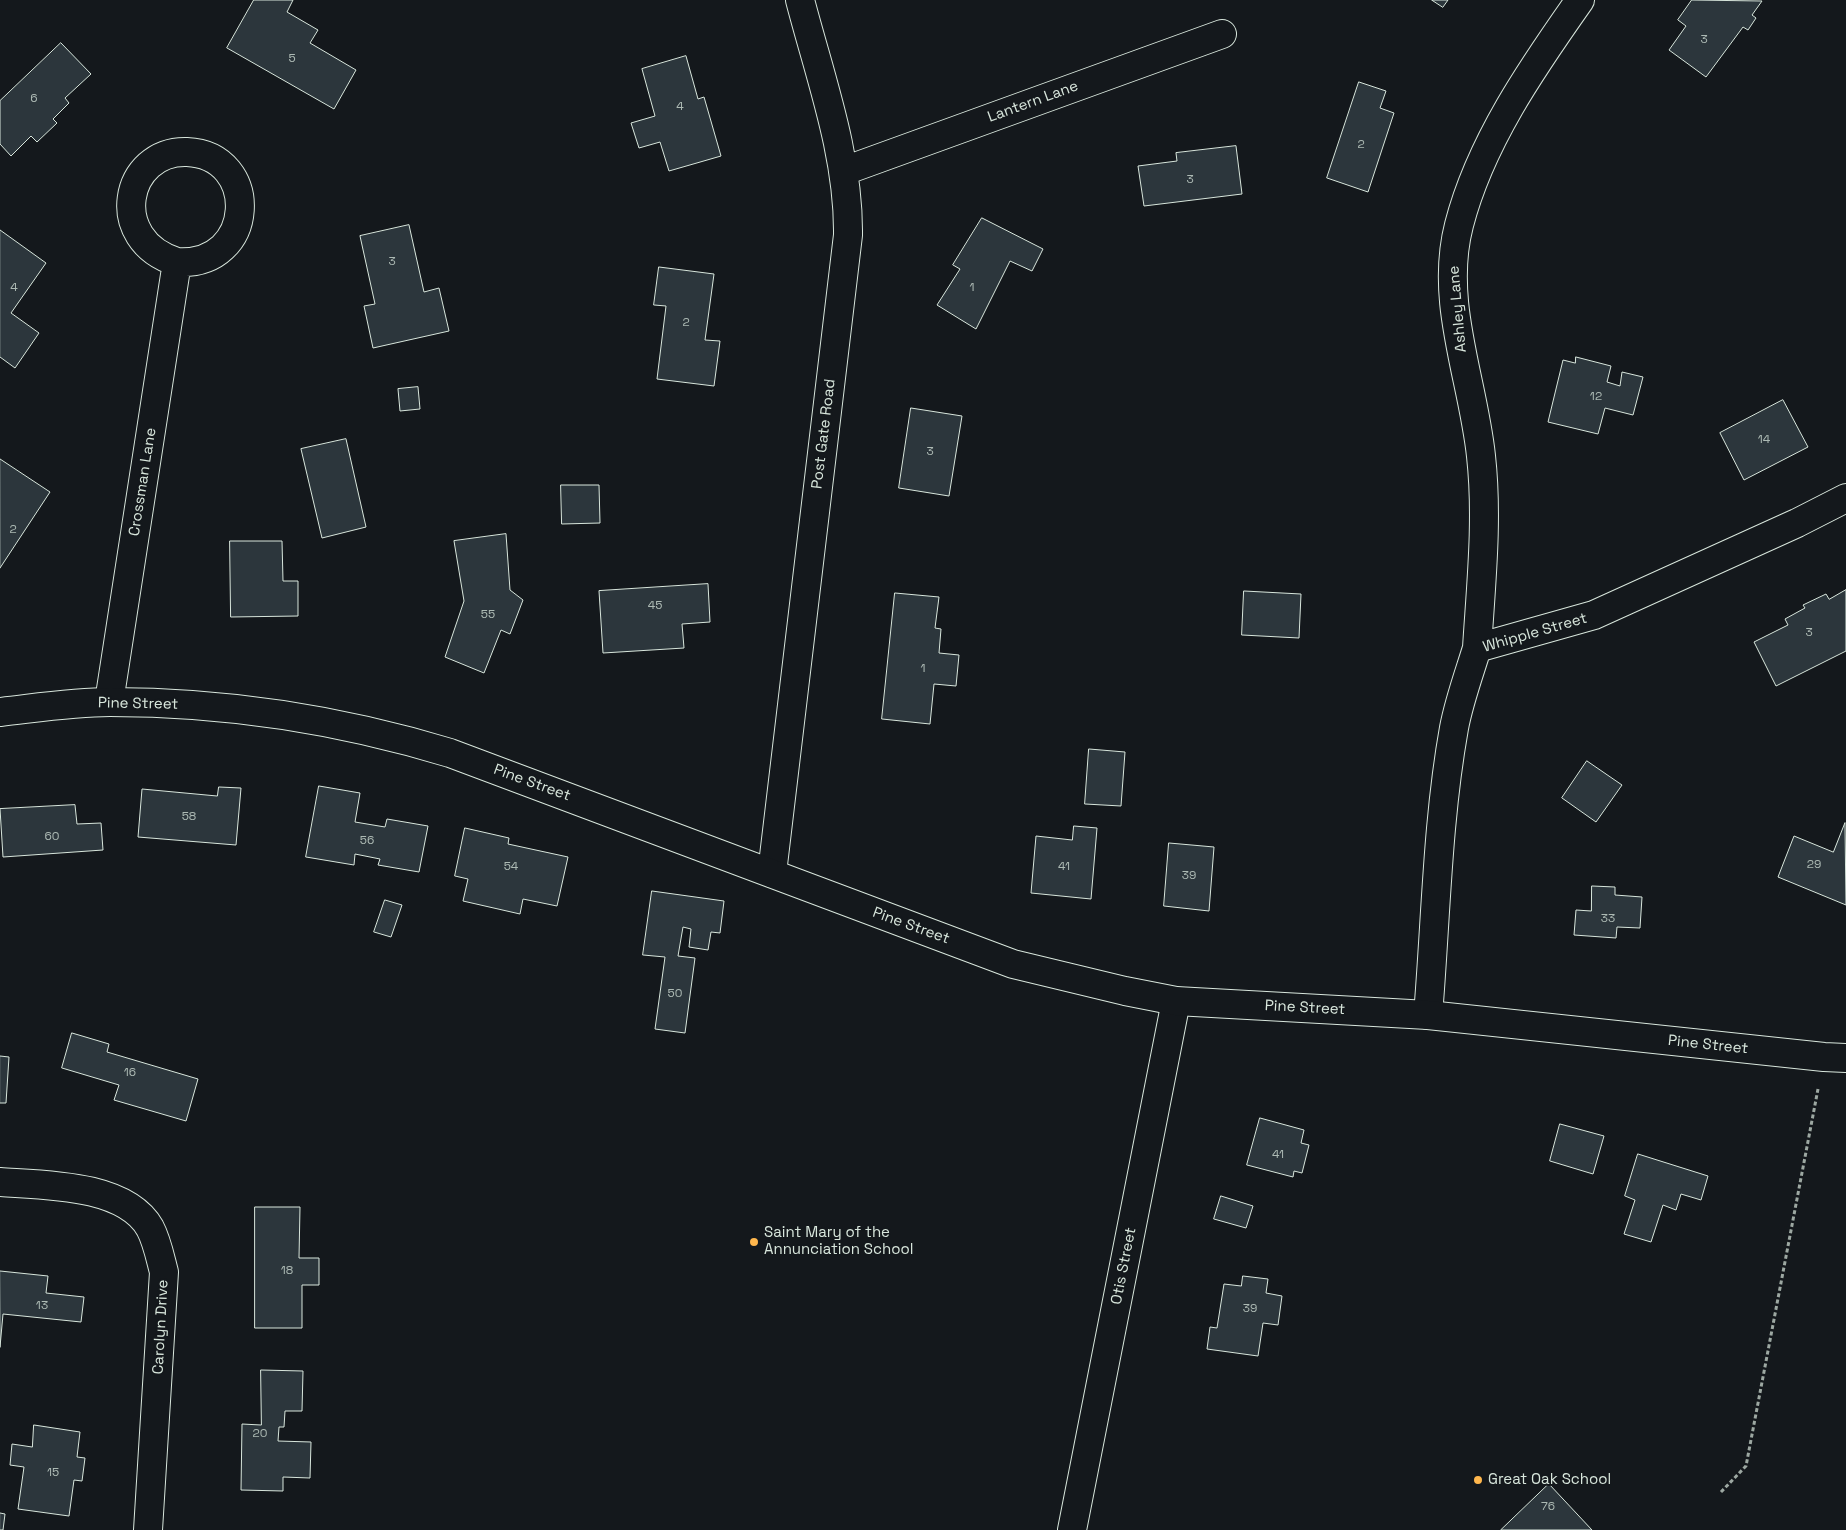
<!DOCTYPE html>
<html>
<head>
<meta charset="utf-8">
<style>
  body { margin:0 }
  canvas { display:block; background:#14181c }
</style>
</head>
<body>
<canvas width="1846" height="1530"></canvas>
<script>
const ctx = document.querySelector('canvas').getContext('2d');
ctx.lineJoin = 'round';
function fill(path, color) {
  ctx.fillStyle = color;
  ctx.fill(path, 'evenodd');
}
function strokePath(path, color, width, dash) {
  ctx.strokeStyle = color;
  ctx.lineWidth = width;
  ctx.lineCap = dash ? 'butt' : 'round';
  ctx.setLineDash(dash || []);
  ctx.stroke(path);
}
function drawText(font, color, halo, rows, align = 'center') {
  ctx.font = font + ' "Space Grotesk",sans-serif';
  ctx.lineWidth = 4;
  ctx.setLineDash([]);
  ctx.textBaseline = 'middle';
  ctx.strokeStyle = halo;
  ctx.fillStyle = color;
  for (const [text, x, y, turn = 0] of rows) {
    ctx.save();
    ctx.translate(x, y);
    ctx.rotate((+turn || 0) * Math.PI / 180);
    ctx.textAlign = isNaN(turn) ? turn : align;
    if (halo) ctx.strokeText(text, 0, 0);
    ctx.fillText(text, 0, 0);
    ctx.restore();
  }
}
const building = new Path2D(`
  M 254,0 L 293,0 L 287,12 L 318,30 L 310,43 L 356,70 L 334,109 L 227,48 Z
  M 1432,0 L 1448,0 L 1443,7 Z
  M 1692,0 L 1762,1 L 1752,15 L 1756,18 L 1748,30 L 1743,27 L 1706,77 L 1669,50 L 1686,26 L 1678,20 Z
  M 61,43 L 91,74 L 65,98 L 69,103 L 53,119 L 57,123 L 37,142 L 31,136 L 11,156 L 0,144 L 0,101 Z
  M 686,56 L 698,99 L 704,97 L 721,156 L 669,171 L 660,142 L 639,148 L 631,123 L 655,116 L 642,69 Z
  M 1359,82 L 1386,91 L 1380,108 L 1394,113 L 1368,192 L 1327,178 Z
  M 1236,146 L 1242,194 L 1144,206 L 1138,166 L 1177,161 L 1176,153 Z
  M 982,218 L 1043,249 L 1032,271 L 1010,261 L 976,329 L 937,305 L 960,269 L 953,265 Z
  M 409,225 L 424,292 L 439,288 L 449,331 L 373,348 L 364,306 L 375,304 L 360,236 Z
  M 0,230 L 46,263 L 11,313 L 39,333 L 15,368 L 0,357 Z
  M 659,267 L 714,274 L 705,340 L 720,341 L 714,386 L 657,379 L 666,306 L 654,305 Z
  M 1576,357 L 1611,366 L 1607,382 L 1620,386 L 1622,372 L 1643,377 L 1633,415 L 1605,408 L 1598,434 L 1548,422 L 1563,360 L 1575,363 Z
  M 418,387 L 420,409 L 400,411 L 398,389 Z
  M 1783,400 L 1808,447 L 1744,480 L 1720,433 Z
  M 911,408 L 962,416 L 949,496 L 899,488 Z
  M 346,439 L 366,527 L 322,538 L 301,449 Z
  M 0,459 L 50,492 L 0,568 Z
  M 561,485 L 599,485 L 600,523 L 562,524 Z
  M 506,534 L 510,590 L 523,600 L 510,634 L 501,630 L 484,673 L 445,657 L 464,601 L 454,541 Z
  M 230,541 L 282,541 L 283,581 L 298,581 L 298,616 L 231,617 Z
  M 708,584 L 710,622 L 682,624 L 684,648 L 603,653 L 599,591 Z
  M 1846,590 L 1846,651 L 1776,686 L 1754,642 L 1788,625 L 1785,619 L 1805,608 L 1803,605 L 1826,594 L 1829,599 Z
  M 1244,591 L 1301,594 L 1299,638 L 1242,635 Z
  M 895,593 L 939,597 L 935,628 L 941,629 L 939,653 L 959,655 L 956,686 L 934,684 L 930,724 L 882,719 Z
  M 1089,749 L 1125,752 L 1121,806 L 1085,804 Z
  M 1587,761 L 1622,785 L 1596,822 L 1562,798 Z
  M 319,786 L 360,793 L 355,822 L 385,827 L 387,819 L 428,826 L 419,872 L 378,865 L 380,859 L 355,854 L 354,865 L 306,857 Z
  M 219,787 L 241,788 L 236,845 L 138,837 L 142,789 L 217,796 Z
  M 75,805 L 77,824 L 101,823 L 103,850 L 3,857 L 0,809 Z
  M 1845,823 L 1846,905 L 1778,877 L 1794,836 L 1833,852 Z
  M 1074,826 L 1097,828 L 1091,899 L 1031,893 L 1036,836 L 1072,840 Z
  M 465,828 L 509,838 L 508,844 L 568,857 L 557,906 L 523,899 L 520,914 L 463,901 L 468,879 L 455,876 Z
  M 1169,843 L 1214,847 L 1209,911 L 1164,906 Z
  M 1592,886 L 1615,887 L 1615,895 L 1642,897 L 1640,928 L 1617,927 L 1616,938 L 1574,935 L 1576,910 L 1591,911 Z
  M 652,891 L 724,901 L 720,933 L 711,932 L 708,950 L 689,947 L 691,929 L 683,927 L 678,956 L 695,958 L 685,1033 L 655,1029 L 665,957 L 643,955 Z
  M 385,900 L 402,905 L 391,937 L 374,932 Z
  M 72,1033 L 109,1044 L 107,1052 L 198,1079 L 186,1121 L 114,1100 L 119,1085 L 62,1068 Z
  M 0,1056 L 9,1057 L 6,1103 L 0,1103 Z
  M 1260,1118 L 1304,1130 L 1301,1143 L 1309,1145 L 1302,1173 L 1294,1171 L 1293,1177 L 1247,1165 Z
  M 1560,1124 L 1604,1136 L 1593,1174 L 1550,1161 Z
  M 1638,1154 L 1708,1176 L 1701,1200 L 1681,1194 L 1676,1210 L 1663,1205 L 1651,1242 L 1624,1234 L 1635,1200 L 1625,1196 Z
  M 1221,1196 L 1253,1206 L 1246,1228 L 1214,1219 Z
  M 255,1207 L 300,1207 L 299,1258 L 319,1258 L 319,1285 L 302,1285 L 302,1328 L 255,1328 Z
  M 0,1271 L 48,1276 L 46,1293 L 84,1297 L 81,1322 L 3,1314 L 0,1347 Z
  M 1243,1276 L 1268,1279 L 1266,1293 L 1282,1296 L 1278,1325 L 1263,1323 L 1258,1356 L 1207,1349 L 1210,1327 L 1217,1328 L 1224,1284 L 1241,1286 Z
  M 261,1370 L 303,1371 L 302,1411 L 285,1411 L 284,1427 L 279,1427 L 278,1441 L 311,1442 L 310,1478 L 283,1477 L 283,1491 L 241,1490 L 242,1424 L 261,1425 Z
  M 34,1425 L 80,1432 L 77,1457 L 85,1458 L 82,1481 L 74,1480 L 69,1516 L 18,1509 L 24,1467 L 10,1465 L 12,1444 L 32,1447 Z
  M 1549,1484 L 1592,1530 L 1501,1530 Z
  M 0,1513 L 5,1514 L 3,1530 L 0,1530 Z`);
fill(building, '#2c363c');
strokePath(building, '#d8e6dc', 1);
const street = new Path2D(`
  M 844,171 L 1222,34
  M 1477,648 C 1481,584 1488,519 1481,456 C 1473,379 1439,302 1459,225 C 1480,143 1532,68 1580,0
  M 109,702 L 177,262 C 257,267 261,155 187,152 C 124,150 106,240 177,262
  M 772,873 L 848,235 C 849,155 820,77 800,0
  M 1428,1015 C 1436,919 1437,823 1454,728 C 1459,701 1469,674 1477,648 L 1594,615 L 1797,523 L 1846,498
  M 0,1182 C 44,1185 125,1184 150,1228 C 157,1241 160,1257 164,1272 L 148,1530
  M 1072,1530 L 1176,1001`);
const secondary = new Path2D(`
  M 0,712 C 36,708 73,702 110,702 C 227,702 338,719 450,753 L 1013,964 L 1125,991 L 1176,1001 L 1428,1015 L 1824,1057 L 1846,1058`);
strokePath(street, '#d8e6dc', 30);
strokePath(secondary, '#d8e6dc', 30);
strokePath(new Path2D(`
  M 1721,1492 L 1746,1466 L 1818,1089`), '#9da8a2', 3, [4, 2.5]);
strokePath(street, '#14181c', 28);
strokePath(secondary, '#14181c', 28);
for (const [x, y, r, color] of [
  [754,1242,5,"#ffb74d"],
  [1478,1480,5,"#ffb74d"]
]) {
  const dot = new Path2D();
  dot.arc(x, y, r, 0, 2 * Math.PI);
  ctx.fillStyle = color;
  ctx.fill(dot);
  strokePath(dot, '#14181c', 2);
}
drawText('12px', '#adbab4', null, [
  ["3",1704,40],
  ["5",292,59],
  ["6",34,99],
  ["4",680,107],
  ["2",1361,145],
  ["3",1190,180],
  ["3",392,262],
  ["4",14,288],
  ["1",972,288],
  ["2",686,323],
  ["12",1596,397],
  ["14",1764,440],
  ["3",930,452],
  ["2",13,530],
  ["45",655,606],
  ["55",488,615],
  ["3",1809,633],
  ["1",923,669],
  ["58",189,817],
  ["60",52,837],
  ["56",367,841],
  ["29",1814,865],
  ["54",511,867],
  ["41",1064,867],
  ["39",1189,876],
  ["33",1608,919],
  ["50",675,994],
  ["16",130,1073],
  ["41",1278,1155],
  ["18",287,1271],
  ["13",42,1306],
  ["39",1250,1309],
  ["20",260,1434],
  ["15",53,1473],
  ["76",1548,1507]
]);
drawText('15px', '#d8e6dc', '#14181c', [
  ["Lantern Lane",1033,102,-20],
  ["Ashley Lane",1458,309,-95],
  ["Post Gate Road",824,434,-83],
  ["Crossman Lane",143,482,-81],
  ["Whipple Street",1535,633,-16],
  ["Pine Street",138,704,1],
  ["Pine Street",532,783,20],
  ["Pine Street",911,926,20],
  ["Pine Street",1305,1008,3],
  ["Pine Street",1708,1045,6],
  ["Otis Street",1124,1266,-79],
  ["Carolyn Drive",161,1327,-87]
]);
drawText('15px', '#d8e6dc', '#14181c', [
  ["Saint Mary of the",764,1233],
  ["Annunciation School",764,1250],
  ["Great Oak School",1488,1480]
], 'left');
</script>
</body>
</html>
